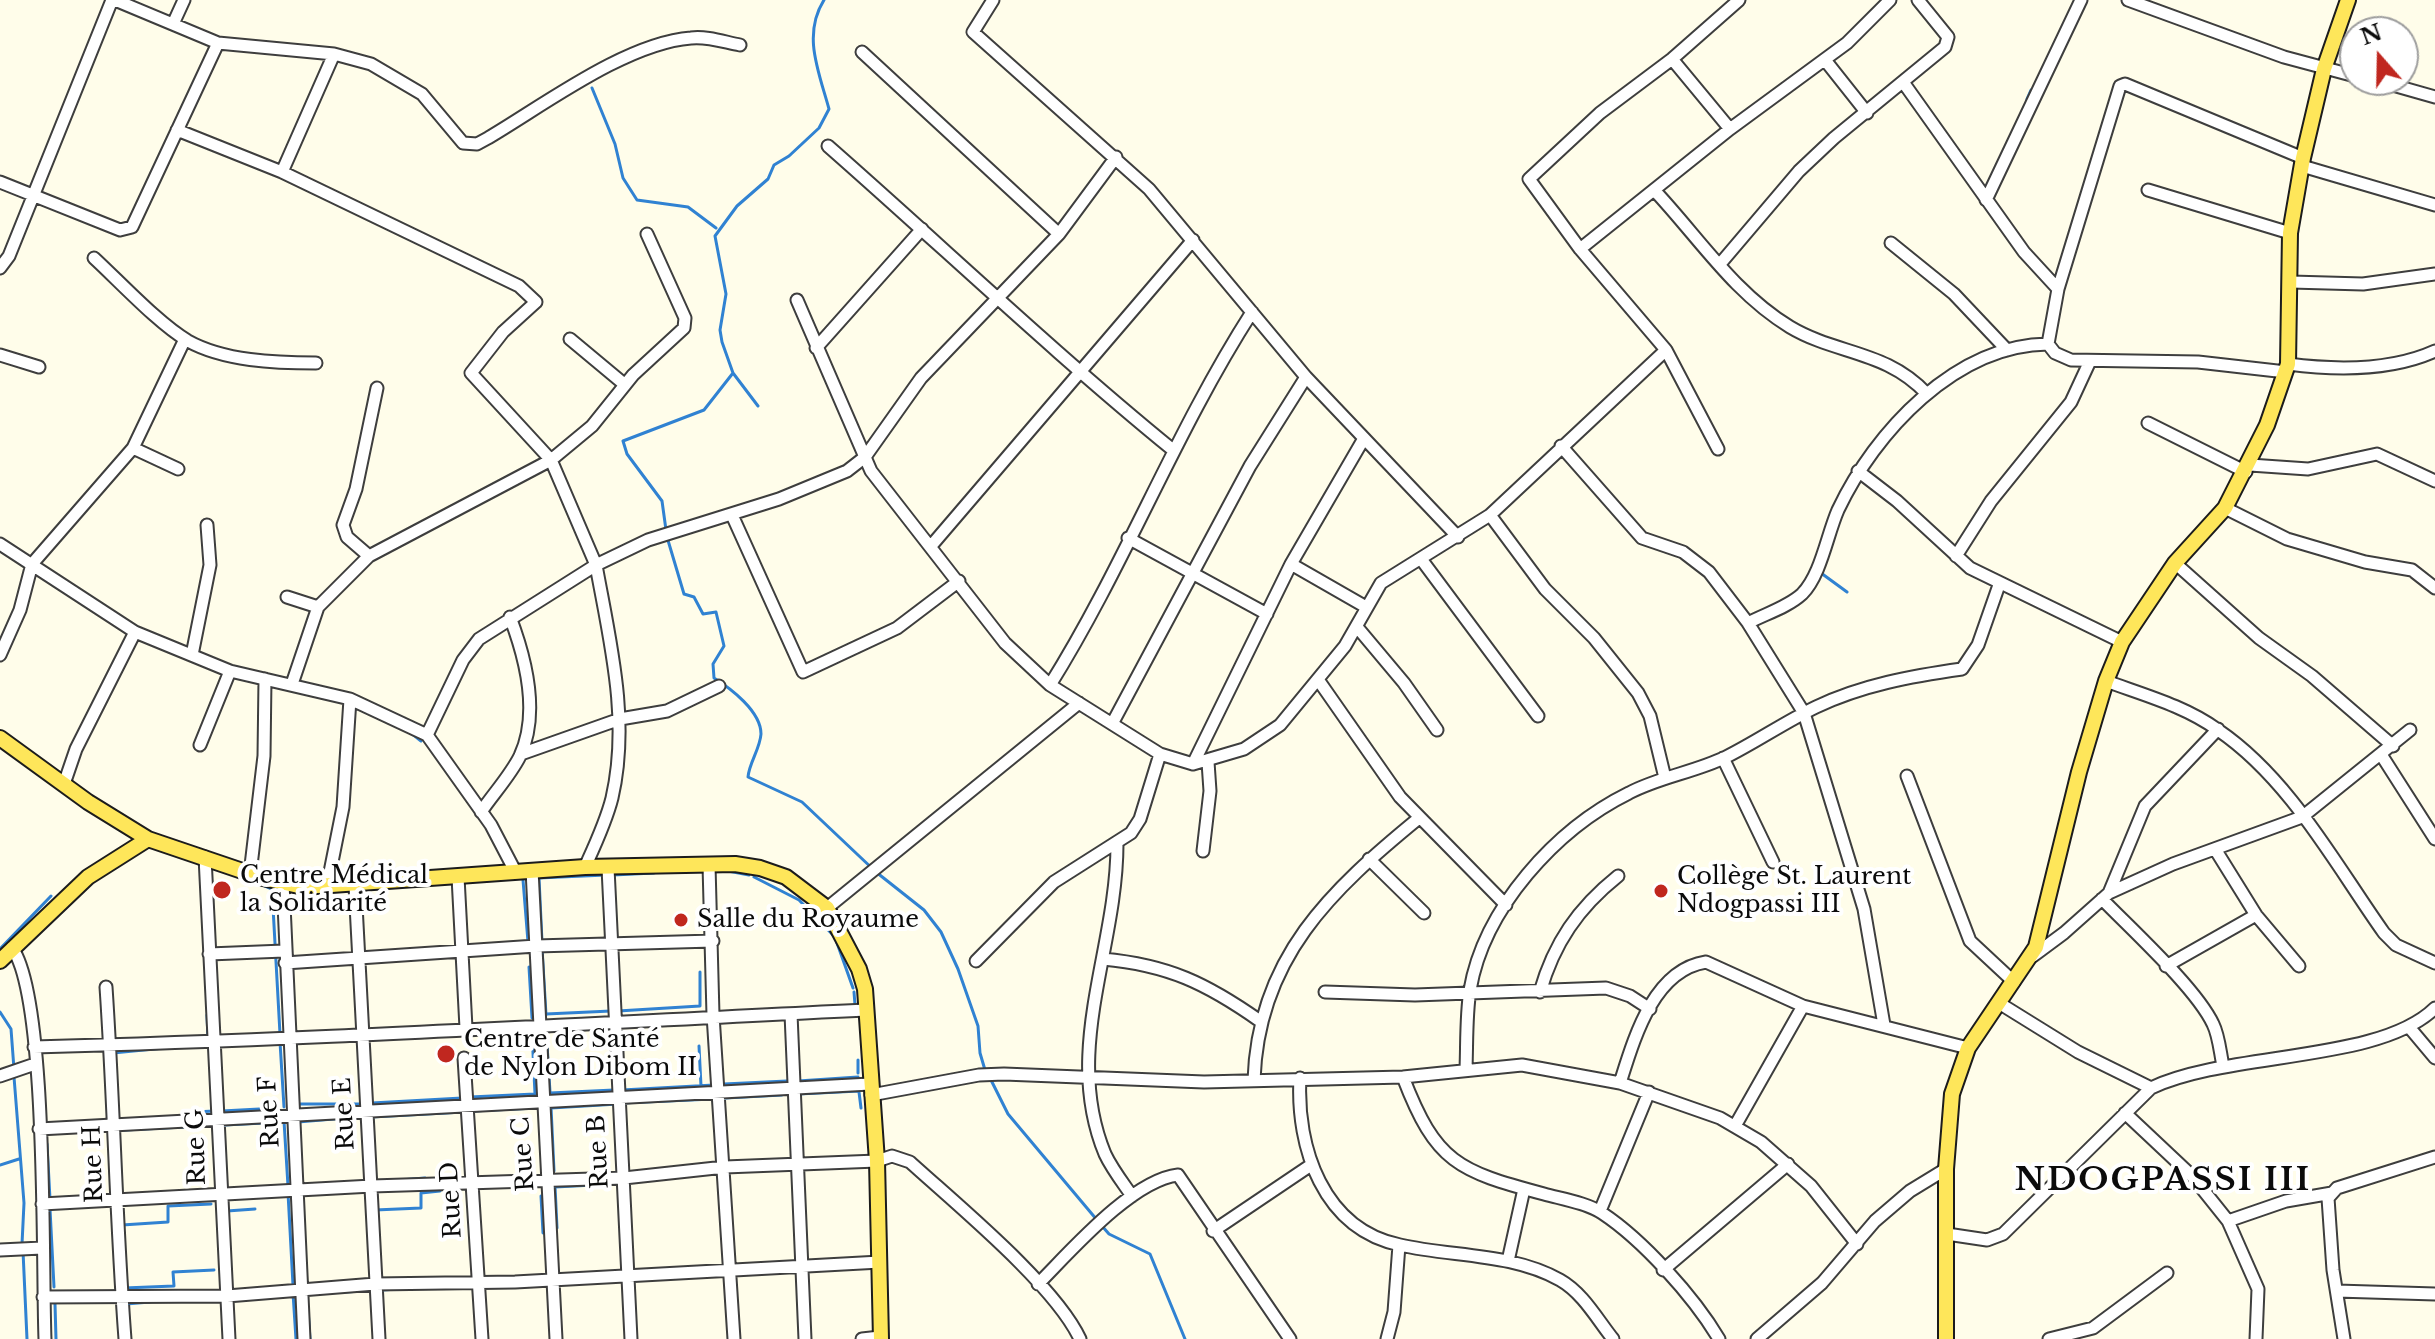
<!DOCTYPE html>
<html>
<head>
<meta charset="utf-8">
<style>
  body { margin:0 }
  #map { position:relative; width:2435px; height:1339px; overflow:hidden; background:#fffdea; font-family:"Libre Baskerville",serif }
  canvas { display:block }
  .north { position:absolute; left:2339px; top:16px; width:80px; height:80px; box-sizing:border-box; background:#fff; border:2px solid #9d9d9d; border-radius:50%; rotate:340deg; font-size:22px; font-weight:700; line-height:32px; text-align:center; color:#0b0b0b }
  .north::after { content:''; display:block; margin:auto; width:28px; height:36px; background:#c0271f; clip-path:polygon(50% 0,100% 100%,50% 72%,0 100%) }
</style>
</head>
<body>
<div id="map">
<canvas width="2435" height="1339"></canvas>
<div class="north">N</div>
</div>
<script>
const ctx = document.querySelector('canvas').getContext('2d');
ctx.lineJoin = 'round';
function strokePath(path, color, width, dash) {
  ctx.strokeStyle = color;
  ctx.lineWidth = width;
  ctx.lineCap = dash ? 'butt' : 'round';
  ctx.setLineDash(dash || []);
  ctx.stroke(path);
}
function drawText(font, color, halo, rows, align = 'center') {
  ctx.font = font + ' "Libre Baskerville",serif';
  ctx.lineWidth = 8;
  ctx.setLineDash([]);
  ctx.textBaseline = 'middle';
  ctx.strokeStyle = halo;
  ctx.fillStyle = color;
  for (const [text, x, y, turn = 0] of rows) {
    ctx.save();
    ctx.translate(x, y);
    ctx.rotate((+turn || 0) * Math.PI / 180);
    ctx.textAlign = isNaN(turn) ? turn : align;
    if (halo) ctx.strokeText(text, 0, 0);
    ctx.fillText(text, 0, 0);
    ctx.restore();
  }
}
strokePath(new Path2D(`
  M 592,88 L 615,144 L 623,178 L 637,200 L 688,207 L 716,228
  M 2027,99 L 2031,90
  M 758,406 L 733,373 L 722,342 L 720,330 L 726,294 L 715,236 L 737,206 L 768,179 L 774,165 L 789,156 L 819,128 L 829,109 C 819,72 802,35 824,0
  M 666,530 L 662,501 L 627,454 L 623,441 L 704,410 L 733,373
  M 667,537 L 684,594 L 694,597 L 703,614 L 716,612 L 724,646 L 713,664 L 714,678 C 730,688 761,711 761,734 C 760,749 749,763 748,777 L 802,802 L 876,872 L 924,910 L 941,932 L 958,969 L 978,1026 L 980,1053 L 985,1070
  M 1821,573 L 1847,592
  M 411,733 L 421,741
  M 728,871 L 749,875
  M 613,875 L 654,873
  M 754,877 L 799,900 L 833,935
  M 538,878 L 606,875
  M 539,878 L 542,942
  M 523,880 L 528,942
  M 265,886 L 272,889 L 280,1034
  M 837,943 L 853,988
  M 542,948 L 546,1015
  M 0,949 L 51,896
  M 551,950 L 567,950
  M 529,967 L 532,1018
  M 854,992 L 855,1005
  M 618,1011 L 700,1006 L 700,972
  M 0,1012 L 11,1029 L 14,1069
  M 546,1014 L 611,1011
  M 207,1015 L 208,1039
  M 546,1028 L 550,1092
  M 532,1032 L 535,1094
  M 280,1042 L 284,1107
  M 699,1046 L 701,1086
  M 113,1053 L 164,1048
  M 858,1060 L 858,1073
  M 989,1076 L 1008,1114 L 1097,1220
  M 14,1077 L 24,1203 L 22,1244
  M 798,1081 L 858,1077
  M 724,1084 L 787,1081
  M 622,1090 L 714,1085
  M 859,1092 L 861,1108
  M 550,1093 L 614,1090
  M 798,1094 L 859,1091
  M 470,1097 L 535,1094
  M 725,1098 L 782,1095
  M 372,1103 L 462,1098
  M 621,1103 L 713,1099
  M 297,1104 L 359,1104
  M 551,1107 L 554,1171
  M 551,1108 L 618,1104
  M 222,1111 L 278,1108
  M 472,1111 L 536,1108
  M 195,1112 L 214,1111
  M 371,1117 L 463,1112
  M 284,1121 L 288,1186
  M 298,1122 L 357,1117
  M 124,1130 L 284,1122
  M 47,1144 L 50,1199
  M 0,1165 L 19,1159
  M 401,1180 L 425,1178
  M 555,1186 L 557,1228
  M 555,1187 L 613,1184
  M 288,1193 L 293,1285
  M 541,1196 L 543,1233
  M 50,1198 L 74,1197
  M 50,1209 L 54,1287
  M 375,1210 L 421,1208 L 421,1193 L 440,1191
  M 227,1211 L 255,1209
  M 122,1225 L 168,1222 L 168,1206 L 211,1204
  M 1102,1226 L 1109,1234 L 1150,1254 L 1185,1339
  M 23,1251 L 27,1339
  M 124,1288 L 174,1286 L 173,1272 L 214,1270
  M 382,1290 L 398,1289
  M 342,1292 L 366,1291
  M 293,1293 L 296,1339
  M 55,1304 L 56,1339
  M 126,1304 L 150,1302
  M 308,1309 L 310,1339`), '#3082d2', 3);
const minor = new Path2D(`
  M 115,0 L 218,43 L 334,54 L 371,64 L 422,94 L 463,143 L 477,144 L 488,138 C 544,105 626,43 691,38 C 707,36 724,42 740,45
  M 993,0 L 973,32 L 1149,189 L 1306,377 L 1458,537
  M 2128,0 L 2284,57 L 2355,76
  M 173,24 L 184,0
  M 862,52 L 1059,234
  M 1672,59 L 1730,129
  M 1825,60 L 1867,113
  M 2375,80 L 2435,97
  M 1903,82 L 2024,252 L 2058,289
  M 177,130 L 282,172 L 519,286 L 536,302 L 503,332 L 471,373 L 551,460 L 596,565 L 479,639 L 463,660 L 427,735
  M 828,146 C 943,247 1054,353 1173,450
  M 2302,166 L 2435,205
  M 282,172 L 334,54
  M 0,182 L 120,230 L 132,227 L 218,43
  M 2148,190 L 2290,233
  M 1655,191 C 1699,238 1734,293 1790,327 C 1837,355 1886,350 1927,394
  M 1986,200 L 2081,0
  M 1891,243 L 1954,294 L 2007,350
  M 1580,249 L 1730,129 L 1847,43 L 1890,0
  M 94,258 C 120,282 159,324 188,341 C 224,361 275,363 316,363
  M 1720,264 L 1799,171 L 1834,138 L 1945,47 L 1948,37 L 1918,0
  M 0,268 L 9,256 L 112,0
  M 2291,282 L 2363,284 L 2435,274
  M 797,300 L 871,471 L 1005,643 L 1050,685 L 1160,754 L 1193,764 L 1244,749 L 1280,725 L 1345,646 L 1381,583 L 1490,515 L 1666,350 L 1580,249 L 1529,179 L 1600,113 L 1672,59 L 1739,0
  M 570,339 L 624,384
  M 2048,344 L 2058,289 L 2120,86 L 2125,84 L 2303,158
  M 2048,344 L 2055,353 L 2071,360 L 2198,362 L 2286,372
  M 816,348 L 922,229
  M 1666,350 L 1718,449
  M 0,355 L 39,367
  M 2288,364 C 2334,370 2391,371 2435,351
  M 2148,423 L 2246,472
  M 1561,446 L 1642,538 L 1683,552 L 1709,572 L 1748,623 L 1804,713 L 1864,909 L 1884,1025
  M 133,448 L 178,469
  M 2250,465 L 2308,469 L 2377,454 L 2435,481
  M 1858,471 L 1897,501 L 1970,568 L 2122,642
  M 2225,508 L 2287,539 L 2365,562 L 2412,570 L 2435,588
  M 732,515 L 803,672 L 897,628 L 959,581
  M 1490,515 L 1545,589 L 1594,638 L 1638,693 L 1650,716 L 1665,778
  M 1128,538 L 1267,614
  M 0,544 L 135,632 L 230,671 L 350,699 L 427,735 L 491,825 L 515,871
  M 931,546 L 1193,240
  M 369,556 L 347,537 L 343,525 L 356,489 L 377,388
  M 1956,556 L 1991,501 L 2071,402 L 2090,361
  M 1421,559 L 1538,716
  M 2175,563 L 2259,638 L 2312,676 L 2393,746
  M 1291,564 L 1366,607
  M 287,597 L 318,607
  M 1748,623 C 1765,614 1788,607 1802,594 C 1821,575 1827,535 1838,510 C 1875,432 1955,345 2048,344
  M 1357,627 L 1404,683 L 1437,730
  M 0,655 L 20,610 L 32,564 L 133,448 L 185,339
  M 192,655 L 210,565 L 207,525
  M 1319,681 L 1400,797 L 1506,905
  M 2106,681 C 2144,695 2185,706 2218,730 C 2290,779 2335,864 2384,933 L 2396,945 L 2435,963
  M 292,684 L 318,607 L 369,556 L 551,460 L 592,426 L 633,375 L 684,328 L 685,318 L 647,234
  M 1050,685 C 1125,565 1175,432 1252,312
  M 1112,724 L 1250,466 L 1306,377
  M 200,745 L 230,671
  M 521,754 L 620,719 L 667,711 L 719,686
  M 2382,756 L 2435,839
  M 1723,758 L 1773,862
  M 1193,764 L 1291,564 L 1363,440
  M 1907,776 L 1970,941 L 2014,982
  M 64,784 L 76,749 L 135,632
  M 481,812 C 493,794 510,776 520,756 C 540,713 526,659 510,617
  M 1117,844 C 1117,950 1062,1050 1105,1154 C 1112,1169 1123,1183 1132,1196
  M 2215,849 L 2256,915 L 2299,966
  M 1203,851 L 1210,791 L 1208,762
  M 205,857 L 229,1339
  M 1369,859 L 1424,913
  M 709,865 L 713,1015 L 734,1339
  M 585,867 C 595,845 606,822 612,798 C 630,720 610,642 596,565 L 648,540 L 779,499 L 847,471 L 865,457 L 921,378 L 1059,234 L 1116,157
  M 608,868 L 631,1339
  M 532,870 L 556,1339
  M 250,874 L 264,756 L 265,679
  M 458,877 L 466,1028
  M 283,883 L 304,1339
  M 355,886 L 379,1339
  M 327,887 L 343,807 L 350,699
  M 2109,893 L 2173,864 L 2302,817 L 2410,730
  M 2102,899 C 2131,929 2196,988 2213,1024 C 2219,1036 2220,1052 2223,1066
  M 827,908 L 1079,703
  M 12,948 C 48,996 42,1266 45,1339
  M 209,954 L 284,951
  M 2033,956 L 2064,933 L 2109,893 L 2145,806 L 2218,729
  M 1103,959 C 1168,965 1206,983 1260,1021
  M 976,961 L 1054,882 L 1131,833 L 1140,819 L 1160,754
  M 285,963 L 536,946 L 713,941
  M 2166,966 L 2256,915
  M 106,987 C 114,1104 116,1222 125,1339
  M 1325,992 L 1415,995 L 1606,988 L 1630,996 L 1650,1009
  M 1540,992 C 1554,943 1578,908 1618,876
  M 1999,1003 L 2078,1052 L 2151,1088
  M 791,1014 L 805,1339
  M 2409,1027 L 2435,1058
  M 34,1047 C 312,1040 589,1023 866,1010
  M 464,1058 L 482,1339
  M 1466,1069 C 1467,1043 1466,1015 1470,990 C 1484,908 1556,829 1629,793 C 1659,777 1695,772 1726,757 C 1756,742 1785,722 1816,707 C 1862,685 1912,676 1962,669 L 1978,645 L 1999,585
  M 0,1076 L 35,1064
  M 1403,1077 C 1436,1163 1458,1171 1544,1194 C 1562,1199 1587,1203 1602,1213 C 1643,1240 1694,1297 1719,1339
  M 1300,1078 C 1296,1147 1323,1229 1400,1245 C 1453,1257 1512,1253 1560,1280 C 1583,1293 1597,1319 1613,1339
  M 1254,1080 C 1258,958 1331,890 1419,818
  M 1620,1083 C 1634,1039 1653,970 1706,962 L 1803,1006 L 1968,1048
  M 871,1095 L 979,1075 L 1004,1074 L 1204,1082 L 1403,1077 L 1522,1065 L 1620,1083 L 1720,1118 L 1761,1142 L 1811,1186 L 1857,1244
  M 2125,1113 L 2192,1176 L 2228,1221 L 2258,1289 L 2256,1339
  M 1735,1126 L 1803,1006
  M 39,1129 L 870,1084
  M 42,1204 L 372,1186 L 624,1178 L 725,1167 L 877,1161 L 892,1156 L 910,1162 C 956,1204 1055,1285 1080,1339
  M 1600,1211 L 1649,1092
  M 2228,1221 L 2286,1201 L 2332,1193
  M 1213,1231 L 1311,1165
  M 1947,1234 L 1987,1240 L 2003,1234 L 2151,1088 C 2229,1051 2379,1063 2435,1008
  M 0,1250 L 42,1248
  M 1508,1261 L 1524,1189
  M 1663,1270 L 1788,1164
  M 1038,1284 C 1070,1252 1132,1180 1178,1175 L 1290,1339
  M 2337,1291 L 2435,1294
  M 43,1297 L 227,1296 L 375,1284 L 515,1282 L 880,1262
  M 862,1339 L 880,1337
  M 1387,1339 L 1394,1312 L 1399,1245
  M 1757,1339 L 1822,1283 L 1875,1221 L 1910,1191 L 1946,1169
  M 2049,1339 L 2093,1328 L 2167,1273
  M 2344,1339 L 2333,1270 L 2328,1198 L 2337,1188 L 2435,1157`);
const major = new Path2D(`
  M 0,738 L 88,802 L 148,839 L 263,878 L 303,887 L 585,867 L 735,864 L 760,868 L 786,877 L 827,908 L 859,969 L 865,989 L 877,1161 L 881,1339
  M 0,961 L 88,877 L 148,839
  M 1946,1339 L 1946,1169 L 1952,1094 L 1968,1048 L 2036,947 L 2079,772 L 2106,681 L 2122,642 L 2175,563 L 2225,508 L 2267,425 L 2288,364 L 2290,233 L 2303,158 L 2324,69 L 2348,0`);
strokePath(minor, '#3e3e3e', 15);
strokePath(major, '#1c1c1c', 18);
strokePath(minor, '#fff', 11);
strokePath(major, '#fee65a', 14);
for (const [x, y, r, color] of [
  [222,890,10,"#c0271f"],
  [1661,891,8,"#c0271f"],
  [681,920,8,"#c0271f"],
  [446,1054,10,"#c0271f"]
]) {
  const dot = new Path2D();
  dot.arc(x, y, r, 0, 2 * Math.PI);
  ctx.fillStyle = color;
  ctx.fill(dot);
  strokePath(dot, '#fff', 3);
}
drawText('24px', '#0b0b0b', '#fff', [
  ["Centre Médical",240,876],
  ["la Solidarité",240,904],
  ["Collège St. Laurent",1677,877],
  ["Ndogpassi III",1677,905],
  ["Salle du Royaume",697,920],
  ["Centre de Santé",464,1040],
  ["de Nylon Dibom II",464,1068]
], 'left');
drawText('24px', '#0b0b0b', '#fff', [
  ["Rue F",270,1112,-93],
  ["Rue E",345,1114,-93],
  ["Rue G",197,1147,-92],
  ["Rue B",599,1152,-93],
  ["Rue C",524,1154,-94],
  ["Rue H",94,1164,-92],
  ["Rue D",452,1200,-93]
]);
ctx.letterSpacing = '2px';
drawText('bold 32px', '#0b0b0b', '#fff', [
  ["NDOGPASSI III",2163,1181]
]);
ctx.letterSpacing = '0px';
</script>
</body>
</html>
